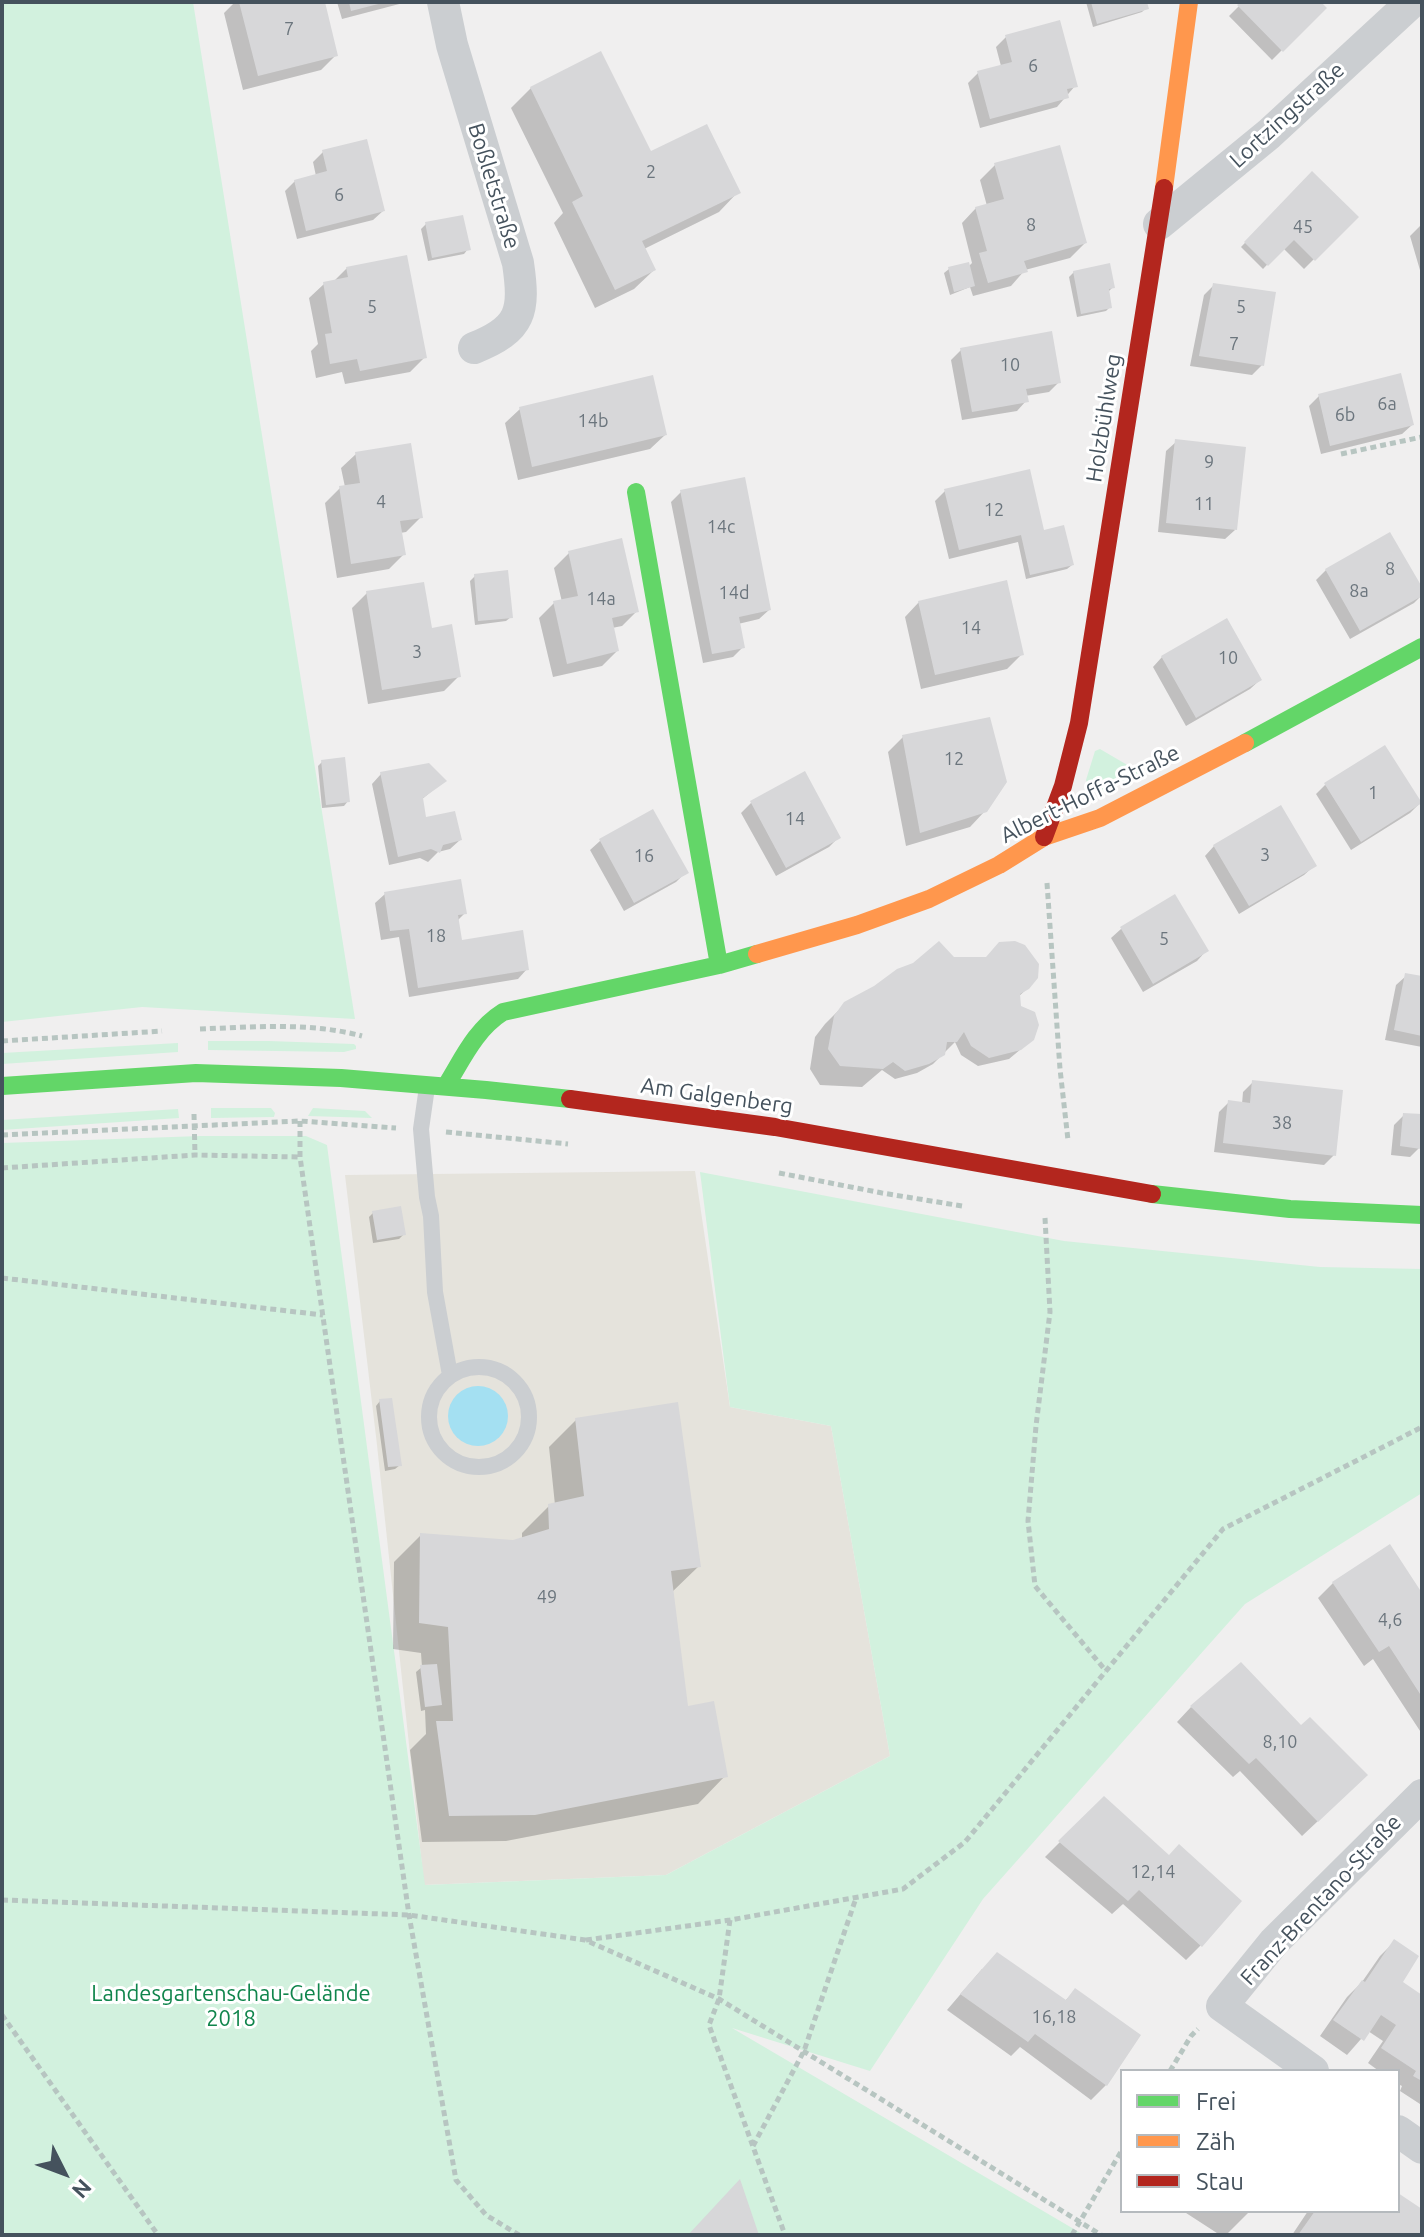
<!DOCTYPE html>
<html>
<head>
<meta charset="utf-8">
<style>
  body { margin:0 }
  #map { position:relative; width:1424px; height:2237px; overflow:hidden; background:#f0efef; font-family:Ubuntu,sans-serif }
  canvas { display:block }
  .frame { position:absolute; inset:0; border:4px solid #45525d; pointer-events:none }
  .legend { position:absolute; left:1120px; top:2069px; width:280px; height:144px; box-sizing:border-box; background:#fff; border:2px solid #b5babe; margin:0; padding:10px 14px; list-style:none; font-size:24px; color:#45525d }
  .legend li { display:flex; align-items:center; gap:16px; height:40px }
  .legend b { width:40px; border:2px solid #b5babe }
  .north { position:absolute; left:24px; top:2133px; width:80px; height:80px; -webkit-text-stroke:6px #fff; paint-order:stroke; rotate:132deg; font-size:22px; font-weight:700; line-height:32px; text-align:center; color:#45525d }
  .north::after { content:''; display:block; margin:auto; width:28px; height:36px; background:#45525d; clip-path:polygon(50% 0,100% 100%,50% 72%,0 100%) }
</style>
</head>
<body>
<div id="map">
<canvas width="1424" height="2237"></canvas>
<div class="frame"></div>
<ul class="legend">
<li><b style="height:10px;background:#63d668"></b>Frei</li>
<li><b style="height:10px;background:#ff974d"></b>Zäh</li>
<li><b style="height:10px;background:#b3261e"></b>Stau</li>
</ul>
<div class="north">N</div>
</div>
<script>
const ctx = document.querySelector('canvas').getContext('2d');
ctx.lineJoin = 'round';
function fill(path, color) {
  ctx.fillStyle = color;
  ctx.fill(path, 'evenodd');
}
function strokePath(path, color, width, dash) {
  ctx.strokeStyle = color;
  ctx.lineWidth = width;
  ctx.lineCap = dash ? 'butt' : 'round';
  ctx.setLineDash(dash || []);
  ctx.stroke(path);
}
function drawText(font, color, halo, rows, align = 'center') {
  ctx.font = font + ' Ubuntu,sans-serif';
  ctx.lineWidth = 6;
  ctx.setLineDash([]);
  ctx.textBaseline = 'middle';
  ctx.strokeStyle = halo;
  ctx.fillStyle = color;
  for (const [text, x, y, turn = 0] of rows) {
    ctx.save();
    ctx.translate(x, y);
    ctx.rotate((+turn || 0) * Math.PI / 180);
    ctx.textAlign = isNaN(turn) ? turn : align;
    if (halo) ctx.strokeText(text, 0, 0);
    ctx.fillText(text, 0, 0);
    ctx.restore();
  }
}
fill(new Path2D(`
  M 695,1171 L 730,1407 L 831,1426 L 890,1756 L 666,1875 L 424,1885 L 377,1445 L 345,1175 Z`), '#e5e3dc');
fill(new Path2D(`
  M 2,2 L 193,2 L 355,1019 L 142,1007 L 2,1022 Z
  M 1100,749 L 1141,773 L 1101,793 L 1089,790 L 1086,780 L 1095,751 Z
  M 208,1041 L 269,1041 L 354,1044 L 356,1046 L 356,1049 L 344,1052 L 208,1050 Z
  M 178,1043 L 178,1052 L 2,1064 L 2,1053 Z
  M 211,1108 L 271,1108 L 275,1113 L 274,1117 L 211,1118 Z
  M 313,1108 L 365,1111 L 372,1118 L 308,1116 Z
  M 178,1109 L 179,1118 L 2,1130 L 2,1120 Z
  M 200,1136 L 306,1136 L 327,1145 L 425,1885 L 666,1875 L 890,1756 L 831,1426 L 730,1407 L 700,1172 L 1064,1241 L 1320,1267 L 1422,1269 L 1422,1493 L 1245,1604 L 983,1899 L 870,2071 L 732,2028 L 1084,2235 L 2,2235 L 2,1143 Z`), '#d2f1de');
fill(new Path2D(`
  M448 1416a30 30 0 1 1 60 0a30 30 0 1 1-60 0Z`), '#a4e0f2');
fill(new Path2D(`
  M 235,2 L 323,2 L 336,55 L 321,70 L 243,90 L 224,13 Z
  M 337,2 L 407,2 L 342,19 Z
  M 1086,2 L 1145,2 L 1146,8 L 1142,12 L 1093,27 Z
  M 1243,2 L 1318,2 L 1324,8 L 1272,60 L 1229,16 Z
  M 1006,37 L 1075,86 L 1057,107 L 980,128 L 968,83 L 978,73 L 1001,66 L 996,47 Z
  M 531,88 L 650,154 L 738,192 L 719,212 L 644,249 L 654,270 L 634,289 L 595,308 L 554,223 L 563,213 L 511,108 Z
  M 323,152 L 383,211 L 373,220 L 297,239 L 285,191 L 295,181 L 316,176 L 313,162 Z
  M 995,165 L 1085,243 L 1070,258 L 1025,270 L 1011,286 L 973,296 L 970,287 L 950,295 L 944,273 L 949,269 L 968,267 L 972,263 L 962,223 L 976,208 L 987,206 L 980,180 Z
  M 1312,174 L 1356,217 L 1304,269 L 1283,248 L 1263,269 L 1241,247 Z
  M 426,224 L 468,249 L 464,254 L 428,261 L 421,229 Z
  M 1420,226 L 1422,226 L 1422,277 L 1410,236 Z
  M 347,268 L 425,357 L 410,372 L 345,384 L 342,372 L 316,378 L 311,351 L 318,344 L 309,298 L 324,284 L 333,282 Z
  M 1074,272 L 1113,287 L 1108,292 L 1110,307 L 1106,311 L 1077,317 L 1069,277 Z
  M 1214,285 L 1262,365 L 1252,375 L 1190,366 L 1204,295 Z
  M 961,350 L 1059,382 L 1049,392 L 1025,396 L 1026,401 L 1017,411 L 962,420 L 951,360 Z
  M 1319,396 L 1412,425 L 1402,434 L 1321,454 L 1309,406 Z
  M 520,409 L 665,435 L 650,449 L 518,480 L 505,423 Z
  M 1176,442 L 1235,530 L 1225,539 L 1158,532 L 1166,451 Z
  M 356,454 L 421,517 L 406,532 L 400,533 L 404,554 L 389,569 L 337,578 L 325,503 L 340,488 L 345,487 L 341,468 Z
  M 945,491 L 1043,532 L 1072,565 L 1067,569 L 1026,579 L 1018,542 L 949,559 L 935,501 Z
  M 681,492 L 769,610 L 759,619 L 738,624 L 743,647 L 733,657 L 703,663 L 671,502 Z
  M 1389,534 L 1422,591 L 1422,595 L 1414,603 L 1350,639 L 1316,580 L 1326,570 Z
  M 569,553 L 637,611 L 622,626 L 612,628 L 617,651 L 602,666 L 553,677 L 539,618 L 554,603 L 562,602 L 554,568 Z
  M 475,576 L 511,617 L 506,621 L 475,625 L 470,581 Z
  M 367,593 L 459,676 L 444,691 L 368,704 L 352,608 Z
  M 919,602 L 1022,654 L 1007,669 L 921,689 L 905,617 Z
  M 1162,657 L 1260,680 L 1250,689 L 1186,726 L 1153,667 Z
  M 903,737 L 985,811 L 970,827 L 906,846 L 888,752 Z
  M 322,762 L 348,801 L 344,806 L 322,808 L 318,766 Z
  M 381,774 L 444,781 L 421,800 L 424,819 L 460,840 L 450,849 L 438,852 L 428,862 L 420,858 L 389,865 L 372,784 Z
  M 804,774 L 839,837 L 829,847 L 776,876 L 741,813 L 751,803 Z
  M 1325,785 L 1420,803 L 1410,813 L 1351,850 L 1316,794 Z
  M 652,811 L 686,872 L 676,882 L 624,911 L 590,850 L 600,841 Z
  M 1214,846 L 1314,866 L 1304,875 L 1239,914 L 1205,856 Z
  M 385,894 L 465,913 L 457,921 L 460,943 L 527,969 L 518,979 L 409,997 L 399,937 L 381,940 L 375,903 Z
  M 1174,897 L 1206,951 L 1197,961 L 1143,992 L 1111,938 L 1121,929 Z
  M 954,959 L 1028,988 L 1018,997 L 1021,1049 L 1009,1059 L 978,1066 L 961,1055 L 955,1042 L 933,1064 L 917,1073 L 895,1079 L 882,1070 L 862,1087 L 820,1085 L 810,1069 L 815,1037 L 825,1024 L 845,1004 Z
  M 1406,976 L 1422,979 L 1422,1047 L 1385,1040 L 1396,985 Z
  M 1253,1082 L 1334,1155 L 1324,1165 L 1214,1152 L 1219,1112 L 1229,1102 L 1242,1104 L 1243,1092 Z
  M 1422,1113 L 1422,1144 L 1420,1144 L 1419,1148 L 1410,1157 L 1391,1155 L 1394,1125 L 1404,1115 L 1420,1115 Z
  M 373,1213 L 404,1234 L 399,1239 L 373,1243 L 369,1217 Z
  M 380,1401 L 400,1465 L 395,1469 L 385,1471 L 376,1406 Z
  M 576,1420 L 699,1566 L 671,1593 L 686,1709 L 725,1776 L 698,1804 L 506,1841 L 422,1842 L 410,1750 L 426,1734 L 425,1710 L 421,1711 L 416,1672 L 422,1667 L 421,1653 L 393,1649 L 394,1562 L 421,1535 L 513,1542 L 522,1539 L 522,1533 L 549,1506 L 555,1505 L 549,1447 Z
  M 1389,1547 L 1422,1597 L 1422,1734 L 1373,1659 L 1364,1666 L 1318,1598 L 1333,1583 Z
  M 1191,1707 L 1351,1790 L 1302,1836 L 1240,1771 L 1233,1777 L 1177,1722 Z
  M 1104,1798 L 1201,1945 L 1186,1960 L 1123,1904 L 1112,1914 L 1045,1857 Z
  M 1394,1942 L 1400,1982 L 1422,1997 L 1422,2102 L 1420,2104 L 1400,2091 L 1402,2086 L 1398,2084 L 1398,2071 L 1379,2071 L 1368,2063 L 1383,2041 L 1368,2031 L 1347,2055 L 1320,2036 L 1347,1997 L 1362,1982 L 1380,1956 Z
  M 982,1969 L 1065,2001 L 1075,1990 L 1138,2035 L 1106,2085 L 1091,2100 L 1020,2047 L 1011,2056 L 947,2010 Z
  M 1398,2195 L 1422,2212 L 1422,2231 L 1419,2235 L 1292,2235 L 1308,2211 L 1398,2211 Z
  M 1183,2211 L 1250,2211 L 1226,2235 L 1220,2235 Z`), '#0003');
fill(new Path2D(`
  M 239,2 L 325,2 L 338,56 L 258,76 Z
  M 349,2 L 382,2 L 382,3 L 351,11 Z
  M 1091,2 L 1147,2 L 1149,9 L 1097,24 Z
  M 1240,2 L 1321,2 L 1327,8 L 1283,52 L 1237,5 Z
  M 1060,20 L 1078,87 L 1067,89 L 1069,98 L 990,119 L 977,71 L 1012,62 L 1005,35 Z
  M 601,51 L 651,151 L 707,124 L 741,193 L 642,241 L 656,270 L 615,290 L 572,202 L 583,196 L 530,87 Z
  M 367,139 L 385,211 L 306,231 L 294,180 L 327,171 L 322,150 Z
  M 1060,145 L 1087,243 L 1024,261 L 1028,272 L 988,283 L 979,253 L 987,251 L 975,207 L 1004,199 L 994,163 Z
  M 1312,171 L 1359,217 L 1315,261 L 1294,240 L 1268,266 L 1244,242 Z
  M 463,215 L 471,250 L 432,258 L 425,222 Z
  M 407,255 L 427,358 L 360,371 L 357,359 L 330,364 L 325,334 L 332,333 L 323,282 L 348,277 L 346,267 Z
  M 969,262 L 975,286 L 954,292 L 948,267 Z
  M 1110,263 L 1115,288 L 1109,289 L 1112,308 L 1081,314 L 1073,271 Z
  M 1213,283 L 1276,292 L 1264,366 L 1199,356 Z
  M 1052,331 L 1061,383 L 1026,389 L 1029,402 L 972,412 L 960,348 Z
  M 1401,373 L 1414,425 L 1330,446 L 1318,394 Z
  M 653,375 L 667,435 L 532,467 L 519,407 Z
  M 1175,439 L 1246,447 L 1237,530 L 1166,523 Z
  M 411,443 L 423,518 L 400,521 L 406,555 L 351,564 L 339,486 L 360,483 L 355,452 Z
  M 1030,469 L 1044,530 L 1064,525 L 1074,565 L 1030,575 L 1021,535 L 959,550 L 944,489 Z
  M 745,477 L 771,610 L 739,617 L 745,648 L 712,654 L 680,490 Z
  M 1390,532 L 1422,587 L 1422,596 L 1360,631 L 1325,569 Z
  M 622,538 L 639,612 L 612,618 L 619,651 L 567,664 L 553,601 L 578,596 L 568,551 Z
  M 508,570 L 513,618 L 478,621 L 474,574 Z
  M 1007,580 L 1024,655 L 935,675 L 918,601 Z
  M 424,582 L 432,628 L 452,624 L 461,677 L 382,690 L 366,591 Z
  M 1227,618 L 1262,680 L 1196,718 L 1161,656 Z
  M 990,717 L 1007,782 L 987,812 L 920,833 L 902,735 Z
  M 1385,745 L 1422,803 L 1361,842 L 1324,783 Z
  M 345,757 L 350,802 L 326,805 L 321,760 Z
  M 429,763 L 447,781 L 423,798 L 426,817 L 455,811 L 462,840 L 443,845 L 440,853 L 431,849 L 398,857 L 380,772 Z
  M 805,771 L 841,838 L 786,868 L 750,801 Z
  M 1281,805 L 1317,866 L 1249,906 L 1213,845 Z
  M 653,809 L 689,873 L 634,903 L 599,839 Z
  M 461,879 L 467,914 L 458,915 L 462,940 L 523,930 L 529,970 L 418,988 L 409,929 L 390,931 L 384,892 Z
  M 1175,894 L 1209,951 L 1153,984 L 1120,927 Z
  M 939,941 L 954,957 L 986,957 L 999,942 L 1015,941 L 1025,945 L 1039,964 L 1038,978 L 1029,989 L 1020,994 L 1021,1006 L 1035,1012 L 1039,1025 L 1034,1040 L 1021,1050 L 989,1058 L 971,1046 L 964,1032 L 957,1042 L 947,1042 L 945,1055 L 929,1064 L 905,1071 L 893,1062 L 883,1069 L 840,1066 L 828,1049 L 834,1016 L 844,1002 L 874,986 L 897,969 L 913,963 Z
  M 1405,973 L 1422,976 L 1422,1036 L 1394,1030 Z
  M 1252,1080 L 1343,1090 L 1336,1156 L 1223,1143 L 1228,1100 L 1250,1103 Z
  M 1403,1113 L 1422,1114 L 1421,1149 L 1400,1146 Z
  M 401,1206 L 406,1235 L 377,1240 L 372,1211 Z
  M 392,1398 L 402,1466 L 388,1467 L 379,1399 Z
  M 678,1402 L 701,1567 L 671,1571 L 688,1706 L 714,1701 L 728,1777 L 535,1815 L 449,1816 L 436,1721 L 453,1721 L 448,1627 L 419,1623 L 420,1533 L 513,1540 L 549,1529 L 548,1504 L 584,1496 L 575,1418 Z
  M 1390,1544 L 1422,1593 L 1422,1697 L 1389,1646 L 1379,1652 L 1332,1582 Z
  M 1241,1662 L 1301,1725 L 1310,1717 L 1368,1775 L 1318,1822 L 1256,1758 L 1249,1764 L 1190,1706 Z
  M 437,1664 L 442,1705 L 425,1707 L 420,1665 Z
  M 1104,1796 L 1169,1855 L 1179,1844 L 1242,1901 L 1202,1947 L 1139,1890 L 1128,1901 L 1058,1841 Z
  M 1394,1939 L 1419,1956 L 1403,1982 L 1422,1995 L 1422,2081 L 1413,2076 L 1416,2071 L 1381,2048 L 1396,2025 L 1381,2015 L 1364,2041 L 1333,2020 L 1362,1980 L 1365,1982 Z
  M 997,1952 L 1066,2000 L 1075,1988 L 1141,2035 L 1107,2086 L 1035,2034 L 1028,2042 L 960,1994 Z
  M 740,2179 L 759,2235 L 688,2235 Z
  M 1398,2193 L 1422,2209 L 1422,2235 L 1298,2235 L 1315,2211 L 1398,2211 Z`), '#d7d7d9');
strokePath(new Path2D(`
  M 1341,454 L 1422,437
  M 1047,883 L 1060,1069 L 1068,1140
  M 200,1029 C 253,1027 310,1022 362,1036
  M 2,1041 L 162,1031
  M 194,1114 L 195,1155
  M 300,1121 L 300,1157 L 409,1915 L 456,2180 L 486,2215 L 519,2235
  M 446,1132 L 568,1144
  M 2,1135 L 300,1121 L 396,1128
  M 2,1168 L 195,1155 L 300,1157
  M 779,1173 L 882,1193 L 962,1206
  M 1045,1218 L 1050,1312 L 1036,1426 L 1028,1521 L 1035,1586 L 1106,1671
  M 2,1278 L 323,1315
  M 2,1900 L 409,1915 L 585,1940 L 719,1999 L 1101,2235
  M 730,1920 L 719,1999 L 709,2025 L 785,2235
  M 586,1940 L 730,1920 L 903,1889 L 965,1842 L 1223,1529 L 1422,1427
  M 2,2015 L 158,2235
  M 1170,2071 L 1191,2036 L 1198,2029
  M 753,2146 L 804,2051 L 856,1898
  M 1072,2235 L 1122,2150`), '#b7c5c1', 5, [6, 4]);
strokePath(new Path2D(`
  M 427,1087 L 421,1129 L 427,1197 L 431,1216 L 435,1292 L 450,1375
  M429 1417a50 50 0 1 1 100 0a50 50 0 1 1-100 0Z`), '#cbced1', 16);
strokePath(new Path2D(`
  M 443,2 L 452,45 L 518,263 C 525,311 522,329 474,348
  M 1159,224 L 1269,134 L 1412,2
  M 1313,2071 L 1222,2006 L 1274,1942 L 1422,1795
  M 1398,2131 L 1422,2148`), '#cbced1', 32);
strokePath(new Path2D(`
  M 636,492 L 719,965
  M 1245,743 L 1422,647
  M 447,1084 C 463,1058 476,1029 503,1012 L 719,965 L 757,954
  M 2,1086 L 196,1073 L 341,1078 L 486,1090 L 570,1099
  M 1152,1194 L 1290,1209 L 1422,1215`), '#63d668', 18);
strokePath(new Path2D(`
  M 1164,188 L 1189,2
  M 757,954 L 857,925 L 929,899 L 999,865 L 1044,837 L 1100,818 L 1245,743`), '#ff974d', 18);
strokePath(new Path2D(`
  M 1044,837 L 1063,786 L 1079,723 L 1164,188
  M 570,1099 L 775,1127 L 1152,1194`), '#b3261e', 18);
drawText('18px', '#6b757d', null, [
  ["7",289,29],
  ["6",1033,66],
  ["2",651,172],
  ["6",339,195],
  ["8",1031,225],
  ["45",1303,227],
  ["5",372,307],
  ["5",1241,307],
  ["7",1234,344],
  ["10",1010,365],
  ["6a",1387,404],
  ["6b",1345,415],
  ["14b",593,421],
  ["9",1209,462],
  ["4",381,502],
  ["11",1204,504],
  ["12",994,510],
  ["14c",721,527],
  ["8",1390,569],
  ["8a",1359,591],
  ["14d",734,593],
  ["14a",601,599],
  ["14",971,628],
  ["3",417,652],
  ["10",1228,658],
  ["12",954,759],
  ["1",1373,793],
  ["14",795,819],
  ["3",1265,855],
  ["16",644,856],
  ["18",436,936],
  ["5",1164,939],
  ["38",1282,1123],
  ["49",547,1597],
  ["4,6",1390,1620],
  ["8,10",1280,1742],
  ["12,14",1153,1872],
  ["16,18",1054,2017]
]);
drawText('22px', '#45525d', '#fff', [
  ["Lortzingstraße",1287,115,-42],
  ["Boßletstraße",494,186,73],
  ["Holzbühlweg",1104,418,-81],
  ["Albert-Hoffa-Straße",1090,794,-26],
  ["Am Galgenberg",717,1096,8],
  ["Franz-Brentano-Straße",1321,1900,-47]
]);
drawText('22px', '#10854c', '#fff', [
  ["Landesgartenschau-Gelände",231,1994],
  ["2018",231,2019]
]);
</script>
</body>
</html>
